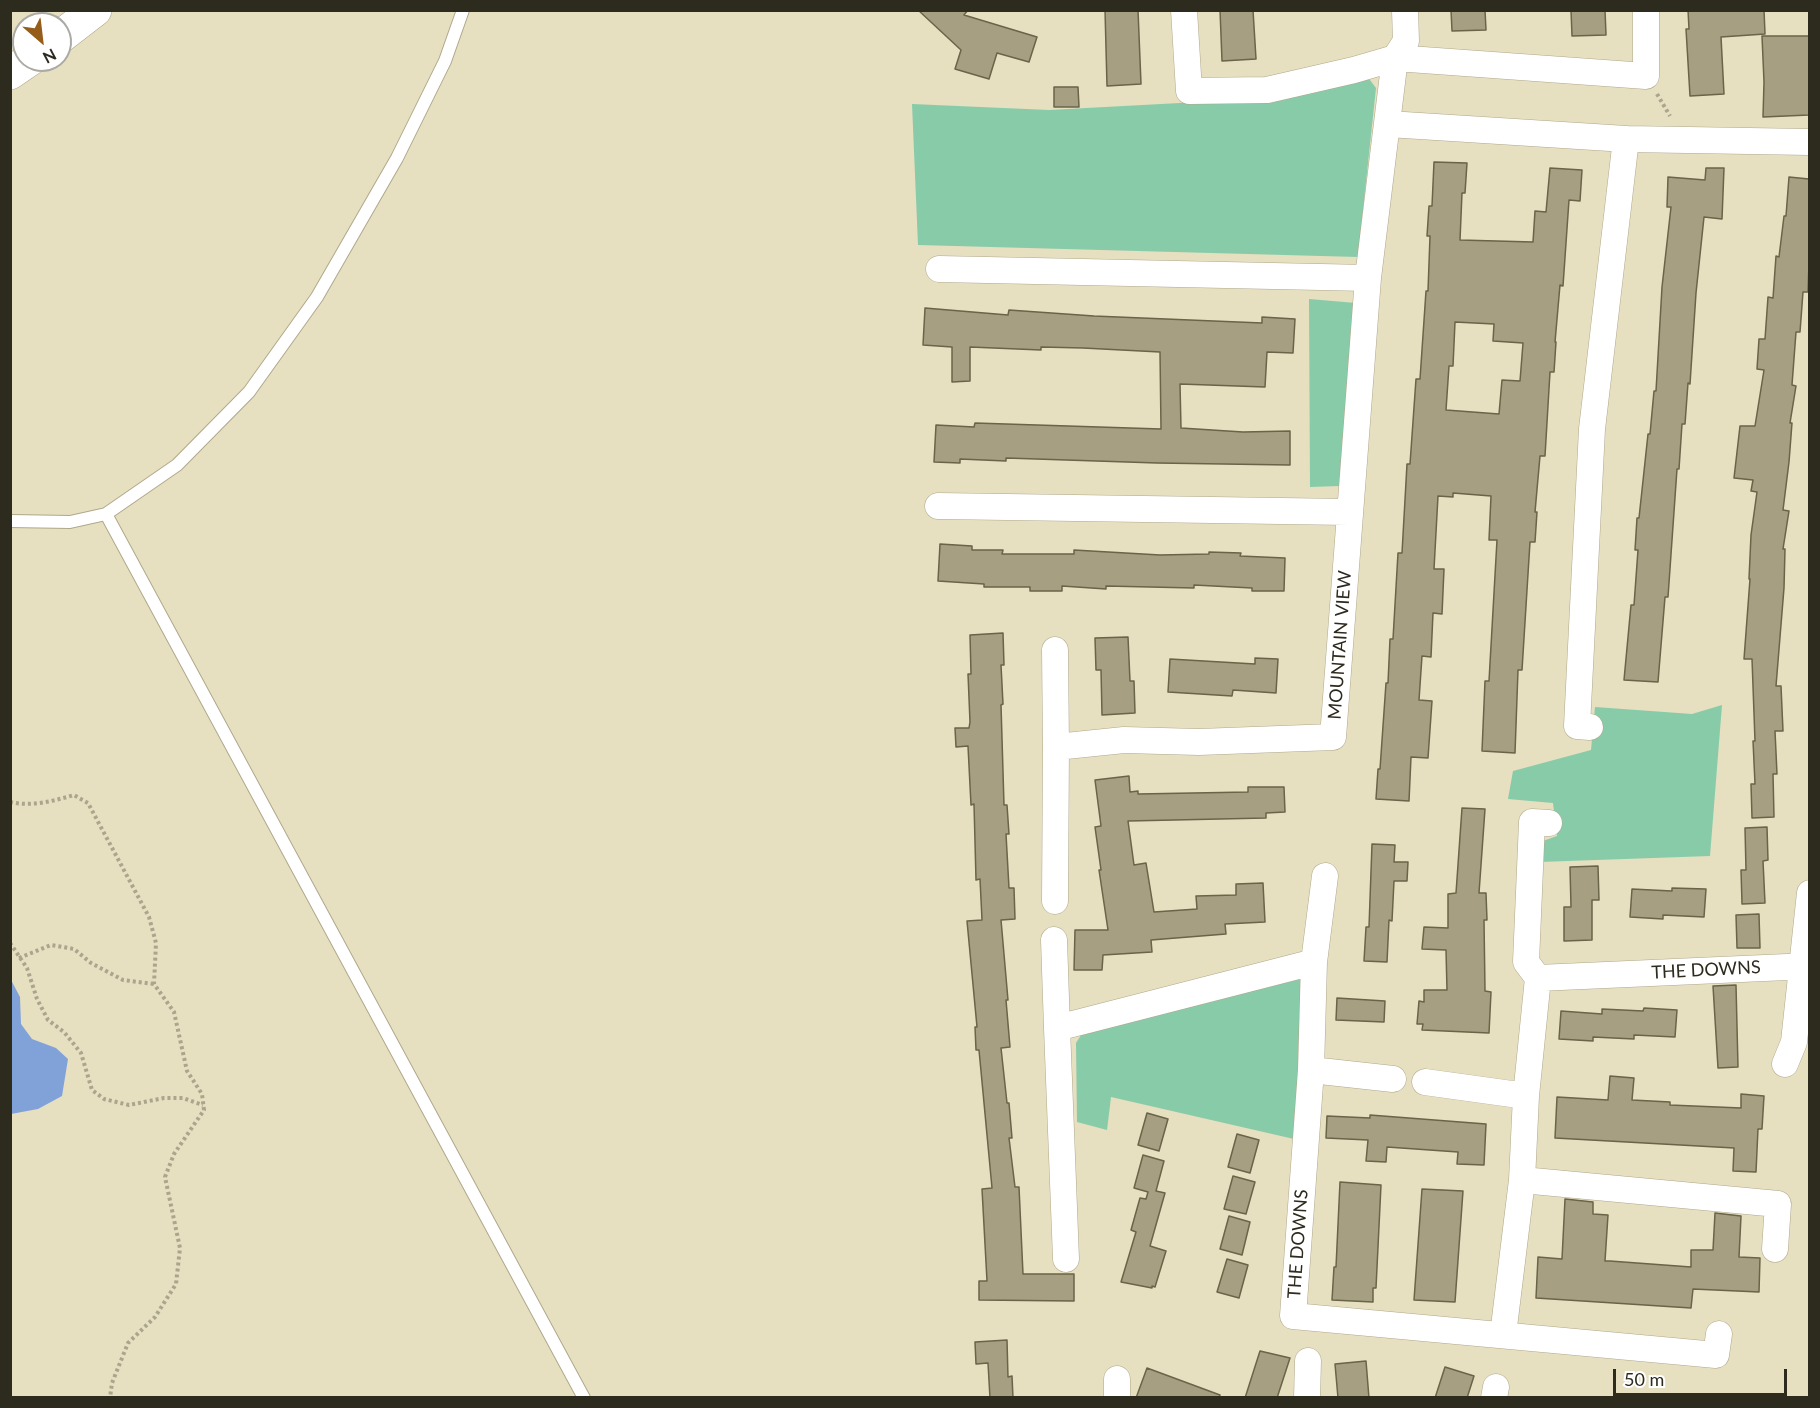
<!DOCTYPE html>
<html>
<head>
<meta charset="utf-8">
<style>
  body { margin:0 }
  #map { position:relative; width:1820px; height:1408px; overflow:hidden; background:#e6dfc0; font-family:Lato,sans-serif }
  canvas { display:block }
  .frame { position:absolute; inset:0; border:12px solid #2d2a1e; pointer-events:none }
  .north { position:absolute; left:12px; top:12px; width:60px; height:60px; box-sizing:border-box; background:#fff; border:2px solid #abaaa5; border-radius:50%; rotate:152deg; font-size:16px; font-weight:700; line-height:24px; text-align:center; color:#2d2a1e }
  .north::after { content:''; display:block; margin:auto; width:21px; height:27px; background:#965c1a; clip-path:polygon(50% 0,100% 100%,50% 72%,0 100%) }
  .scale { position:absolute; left:1613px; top:1369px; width:174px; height:27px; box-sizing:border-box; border:3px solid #2d2a1e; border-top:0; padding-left:8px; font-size:18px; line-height:21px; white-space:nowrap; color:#2d2a1e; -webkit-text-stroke:4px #fff; paint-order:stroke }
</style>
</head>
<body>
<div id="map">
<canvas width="1820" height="1408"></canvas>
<div class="frame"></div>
<div class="north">N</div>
<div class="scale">50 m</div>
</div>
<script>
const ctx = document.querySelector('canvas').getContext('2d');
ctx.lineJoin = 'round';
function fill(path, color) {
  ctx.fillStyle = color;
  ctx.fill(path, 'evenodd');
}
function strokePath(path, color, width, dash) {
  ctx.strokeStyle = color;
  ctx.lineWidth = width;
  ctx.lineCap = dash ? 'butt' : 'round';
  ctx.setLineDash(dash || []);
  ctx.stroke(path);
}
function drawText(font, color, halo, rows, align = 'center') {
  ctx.font = font + ' Lato,sans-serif';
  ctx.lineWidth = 6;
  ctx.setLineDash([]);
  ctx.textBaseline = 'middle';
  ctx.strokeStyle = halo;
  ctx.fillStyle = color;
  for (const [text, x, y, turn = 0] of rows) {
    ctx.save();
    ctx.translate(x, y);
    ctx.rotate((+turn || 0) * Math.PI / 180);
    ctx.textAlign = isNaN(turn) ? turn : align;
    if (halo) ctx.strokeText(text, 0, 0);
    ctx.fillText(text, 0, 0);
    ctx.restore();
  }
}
fill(new Path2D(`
  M 1367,76 L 1376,88 L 1358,257 L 918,245 L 912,104 L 1049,110 L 1180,103 L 1268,97 Z
  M 1309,299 L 1356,303 L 1339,486 L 1310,487 Z
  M 1722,705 L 1710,856 L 1539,862 L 1540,842 L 1557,836 L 1553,803 L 1508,799 L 1513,771 L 1591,750 L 1595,707 L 1692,714 Z
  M 1292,974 L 1304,983 L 1294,1139 L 1111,1097 L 1107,1130 L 1077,1122 L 1076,1043 L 1081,1035 L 1101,1026 Z`), '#88cba9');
fill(new Path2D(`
  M 10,978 L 20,997 L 21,1024 L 32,1039 L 56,1048 L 68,1059 L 62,1096 L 38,1109 L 11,1114 Z`), '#81a2d9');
const building = new Path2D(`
  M 918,10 L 968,10 L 964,15 L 1037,37 L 1029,62 L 997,53 L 989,79 L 955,69 L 961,50 Z
  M 1105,10 L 1138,10 L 1141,84 L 1107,86 Z
  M 1220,10 L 1253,10 L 1256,59 L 1222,61 Z
  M 1451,10 L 1485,10 L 1486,30 L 1452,31 Z
  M 1571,10 L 1605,10 L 1606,35 L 1572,36 Z
  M 1688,10 L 1764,10 L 1765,34 L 1721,37 L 1724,94 L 1690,96 L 1686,29 L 1689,29 Z
  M 1762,36 L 1809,36 L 1809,115 L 1763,117 L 1764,82 Z
  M 1054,87 L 1078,87 L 1079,107 L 1054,107 Z
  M 1434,162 L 1467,163 L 1465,193 L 1462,193 L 1460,240 L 1533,242 L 1535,211 L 1546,212 L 1550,168 L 1582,170 L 1580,201 L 1569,200 L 1563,286 L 1560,285 L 1555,342 L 1556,342 L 1554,372 L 1550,372 L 1545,456 L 1540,456 L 1535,512 L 1537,512 L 1535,542 L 1530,542 L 1522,670 L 1518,670 L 1515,753 L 1482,751 L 1485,681 L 1489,681 L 1497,540 L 1489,540 L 1491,496 L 1453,493 L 1453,497 L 1438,496 L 1434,569 L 1444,569 L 1442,614 L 1433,613 L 1431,657 L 1422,656 L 1419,700 L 1432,701 L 1428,758 L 1411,757 L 1409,801 L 1376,799 L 1378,769 L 1380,769 L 1386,683 L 1388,683 L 1390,639 L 1393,639 L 1398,553 L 1402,553 L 1407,464 L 1410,464 L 1416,379 L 1420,379 L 1426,291 L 1428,291 L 1430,236 L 1427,236 L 1429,206 L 1432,206 ZM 1455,322 L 1494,324 L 1493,341 L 1523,343 L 1520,381 L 1502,380 L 1499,414 L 1446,410 L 1449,366 L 1453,366 Z
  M 1706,168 L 1724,168 L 1722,219 L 1704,217 L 1696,293 L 1690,384 L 1688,383 L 1685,424 L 1682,424 L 1679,469 L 1677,469 L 1668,597 L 1665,597 L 1658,682 L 1624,680 L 1631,605 L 1634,605 L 1638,550 L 1635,550 L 1637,518 L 1639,518 L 1648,434 L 1650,434 L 1654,391 L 1656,391 L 1662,287 L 1671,207 L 1667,207 L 1668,177 L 1705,180 Z
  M 1789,177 L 1809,179 L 1809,263 L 1808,292 L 1803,292 L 1800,332 L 1796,332 L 1792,385 L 1796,386 L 1790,423 L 1792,423 L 1789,462 L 1783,510 L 1789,511 L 1783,549 L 1785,549 L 1784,588 L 1776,686 L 1781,686 L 1783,731 L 1775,731 L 1777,774 L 1773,774 L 1774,817 L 1752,818 L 1751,784 L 1755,784 L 1753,741 L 1755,741 L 1752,659 L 1744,659 L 1750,579 L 1749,579 L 1751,535 L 1757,492 L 1751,491 L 1753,480 L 1734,478 L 1740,426 L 1755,426 L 1764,370 L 1757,369 L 1759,339 L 1765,339 L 1768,297 L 1773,298 L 1776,256 L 1779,257 L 1784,216 L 1786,216 Z
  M 925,308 L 1008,315 L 1009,310 L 1094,316 L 1262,323 L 1262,317 L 1295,319 L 1293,353 L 1267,352 L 1265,387 L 1180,384 L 1181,428 L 1243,432 L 1290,431 L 1290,465 L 1157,463 L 1006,458 L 1006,461 L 960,459 L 960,463 L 934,462 L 936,425 L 974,427 L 975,423 L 1161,429 L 1160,352 L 1083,348 L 1041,347 L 1041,350 L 970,347 L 970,381 L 952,382 L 952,347 L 923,345 Z
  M 940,544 L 972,546 L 972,550 L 1003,550 L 1002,554 L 1074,554 L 1074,550 L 1160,555 L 1209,554 L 1209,552 L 1241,553 L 1240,556 L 1285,558 L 1284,591 L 1252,591 L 1252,588 L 1194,585 L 1194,588 L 1106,586 L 1106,589 L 1062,586 L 1062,591 L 1030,591 L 1030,587 L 984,587 L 984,584 L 938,581 Z
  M 1003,633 L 1004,665 L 1001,665 L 1003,704 L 1001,705 L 1004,805 L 1007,805 L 1009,834 L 1006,834 L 1009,888 L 1014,888 L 1015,919 L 1001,920 L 1008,1000 L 1006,1000 L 1010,1047 L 1001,1048 L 1007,1103 L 1009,1103 L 1012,1138 L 1009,1138 L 1015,1187 L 1019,1187 L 1023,1274 L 1074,1274 L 1074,1301 L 979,1300 L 979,1281 L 987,1281 L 982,1189 L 992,1188 L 979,1050 L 976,1050 L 975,1027 L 977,1027 L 967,921 L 982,920 L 980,879 L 976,880 L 974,804 L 971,805 L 968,746 L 956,747 L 955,728 L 969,728 L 970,722 L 968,674 L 971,674 L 970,635 Z
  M 1128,637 L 1130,681 L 1134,681 L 1135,713 L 1102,715 L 1101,670 L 1096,670 L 1095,638 Z
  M 1255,658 L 1278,659 L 1276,693 L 1233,690 L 1232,696 L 1168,692 L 1170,659 L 1255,664 Z
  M 1129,776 L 1130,792 L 1138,791 L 1138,794 L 1248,792 L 1248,787 L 1284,787 L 1285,812 L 1266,813 L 1266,818 L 1128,821 L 1134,865 L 1146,863 L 1154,912 L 1197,909 L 1196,896 L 1236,895 L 1236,884 L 1263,883 L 1265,922 L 1225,924 L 1226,934 L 1151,940 L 1152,952 L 1103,955 L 1102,970 L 1074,970 L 1075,930 L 1108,930 L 1099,870 L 1101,870 L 1095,827 L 1101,826 L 1095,780 Z
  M 1462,808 L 1485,809 L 1479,893 L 1486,893 L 1487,920 L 1484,920 L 1485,991 L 1491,992 L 1489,1033 L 1422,1030 L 1423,1024 L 1417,1024 L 1419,1001 L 1424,1002 L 1424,990 L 1447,990 L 1446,950 L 1422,949 L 1424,927 L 1448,928 L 1448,894 L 1456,893 Z
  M 1767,827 L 1768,860 L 1763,861 L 1765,903 L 1742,904 L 1741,870 L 1746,870 L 1745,828 Z
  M 1372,844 L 1395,845 L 1394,862 L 1408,862 L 1407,881 L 1394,881 L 1392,921 L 1389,920 L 1387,962 L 1364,961 L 1366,927 L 1369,927 Z
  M 1598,866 L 1599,900 L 1592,900 L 1592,940 L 1564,941 L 1564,907 L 1571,907 L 1570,867 Z
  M 1672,888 L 1706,889 L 1704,917 L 1663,915 L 1663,919 L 1630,917 L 1632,889 L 1672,891 Z
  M 1759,914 L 1760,948 L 1737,948 L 1736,915 Z
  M 1736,985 L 1738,1067 L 1718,1068 L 1713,986 Z
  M 1337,998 L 1385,1001 L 1384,1022 L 1336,1020 Z
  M 1644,1008 L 1677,1010 L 1675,1037 L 1634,1035 L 1634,1039 L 1593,1037 L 1593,1041 L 1559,1039 L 1561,1011 L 1602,1014 L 1602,1009 L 1643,1011 Z
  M 1610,1076 L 1634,1078 L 1632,1100 L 1670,1102 L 1670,1105 L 1741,1108 L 1741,1094 L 1764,1096 L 1762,1129 L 1758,1129 L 1756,1172 L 1733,1171 L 1734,1148 L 1555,1138 L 1557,1097 L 1608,1100 Z
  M 1147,1113 L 1168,1119 L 1159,1151 L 1138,1145 Z
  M 1370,1115 L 1486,1124 L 1484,1165 L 1457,1164 L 1458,1152 L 1387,1147 L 1386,1162 L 1366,1161 L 1368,1140 L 1326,1138 L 1327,1116 L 1370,1118 Z
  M 1237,1134 L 1259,1140 L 1250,1173 L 1228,1167 Z
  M 1143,1155 L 1164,1161 L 1156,1191 L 1165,1193 L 1150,1246 L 1166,1251 L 1155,1287 L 1152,1286 L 1152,1288 L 1121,1282 L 1136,1232 L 1131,1230 L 1140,1198 L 1146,1199 L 1148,1192 L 1134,1188 Z
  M 1233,1176 L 1255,1182 L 1246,1214 L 1224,1209 Z
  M 1340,1182 L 1381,1185 L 1376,1288 L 1373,1288 L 1373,1302 L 1332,1300 L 1334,1267 L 1336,1267 Z
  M 1422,1189 L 1463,1191 L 1455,1302 L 1414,1300 Z
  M 1565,1199 L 1593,1202 L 1593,1214 L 1608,1215 L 1605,1261 L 1610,1261 L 1691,1267 L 1691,1250 L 1713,1250 L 1715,1213 L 1741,1216 L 1739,1257 L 1760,1258 L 1759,1292 L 1693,1289 L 1691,1308 L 1536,1298 L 1538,1257 L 1562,1259 Z
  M 1229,1216 L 1250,1222 L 1242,1255 L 1220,1249 Z
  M 1227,1259 L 1248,1265 L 1239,1298 L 1217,1292 Z
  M 1007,1340 L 1008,1377 L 1012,1376 L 1013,1398 L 990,1398 L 988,1363 L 976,1364 L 975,1342 Z
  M 1260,1351 L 1290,1358 L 1277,1398 L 1245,1398 Z
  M 1366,1361 L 1369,1398 L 1338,1398 L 1335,1364 Z
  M 1445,1367 L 1474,1376 L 1467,1398 L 1435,1398 Z
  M 1147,1368 L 1220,1395 L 1219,1398 L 1136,1398 Z`);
fill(building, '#a69f82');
strokePath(building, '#6a6448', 1.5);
const service = new Path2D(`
  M 106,514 L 584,1398
  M 10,521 L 70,522 L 106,514 L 177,465 L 249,392 L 317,297 L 397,158 L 445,61 L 463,10`);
const minor = new Path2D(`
  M 1184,10 L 1189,91 L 1267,90 L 1354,70 L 1395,58 L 1646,76 L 1646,10
  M 1388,124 L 1626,139 L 1810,142
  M 939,269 L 1368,278
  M 938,506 L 1349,512
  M 1055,650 L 1056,747
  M 1590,727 L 1577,726 L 1592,429 L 1626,139
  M 1325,876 L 1314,962 L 1311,1070 L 1293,1316 L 1716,1355 L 1719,1334
  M 1055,901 L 1056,747 L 1124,740 L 1199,742 L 1333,737 L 1368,278 L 1395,58 L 1406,41 L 1405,10
  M 1054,940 L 1057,1028
  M 1538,978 L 1526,962 L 1532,822 L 1549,823
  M 1785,1064 L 1794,1042 L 1810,893
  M 1311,1070 L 1393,1079
  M 1425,1082 L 1526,1096
  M 1522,1180 L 1778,1204 L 1775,1249
  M 1066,1259 L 1057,1028 L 1314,962
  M 1503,1335 L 1522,1180 L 1526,1096 L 1538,978 L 1810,966
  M 1117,1379 L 1117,1398
  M 1307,1398 L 1308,1361
  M 1494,1398 L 1496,1387`);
const secondary = new Path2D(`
  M 60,37 L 95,10
  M 10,73 L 29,60`);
strokePath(service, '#afa88b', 14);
strokePath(minor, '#afa88b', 27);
strokePath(secondary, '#afa88b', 34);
strokePath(new Path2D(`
  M 1657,94 L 1670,116
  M 10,802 C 32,807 53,801 74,795 L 88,803 L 149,917 L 156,943 L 154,984 L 174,1012 L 187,1071 L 202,1094 L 204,1110 L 174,1154 L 165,1177 L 180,1248 L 176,1284 L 155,1317 L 128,1343 L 112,1383 L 110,1398
  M 10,943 L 27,968 L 37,999 L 48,1020 L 64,1032 L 81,1053 L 92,1090 L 104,1099 L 129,1105 L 164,1098 L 183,1098 L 203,1105
  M 19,958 L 51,945 L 74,949 L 91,963 L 123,980 L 154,984`), '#aaa58c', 4, [3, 3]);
strokePath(service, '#fff', 12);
strokePath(minor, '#fff', 26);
strokePath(secondary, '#fff', 33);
drawText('18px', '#2d2a1e', '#fff', [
  ["MOUNTAIN VIEW",1340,645,-86],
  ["THE DOWNS",1706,970,-3],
  ["THE DOWNS",1298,1244,-86]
]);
</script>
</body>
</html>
